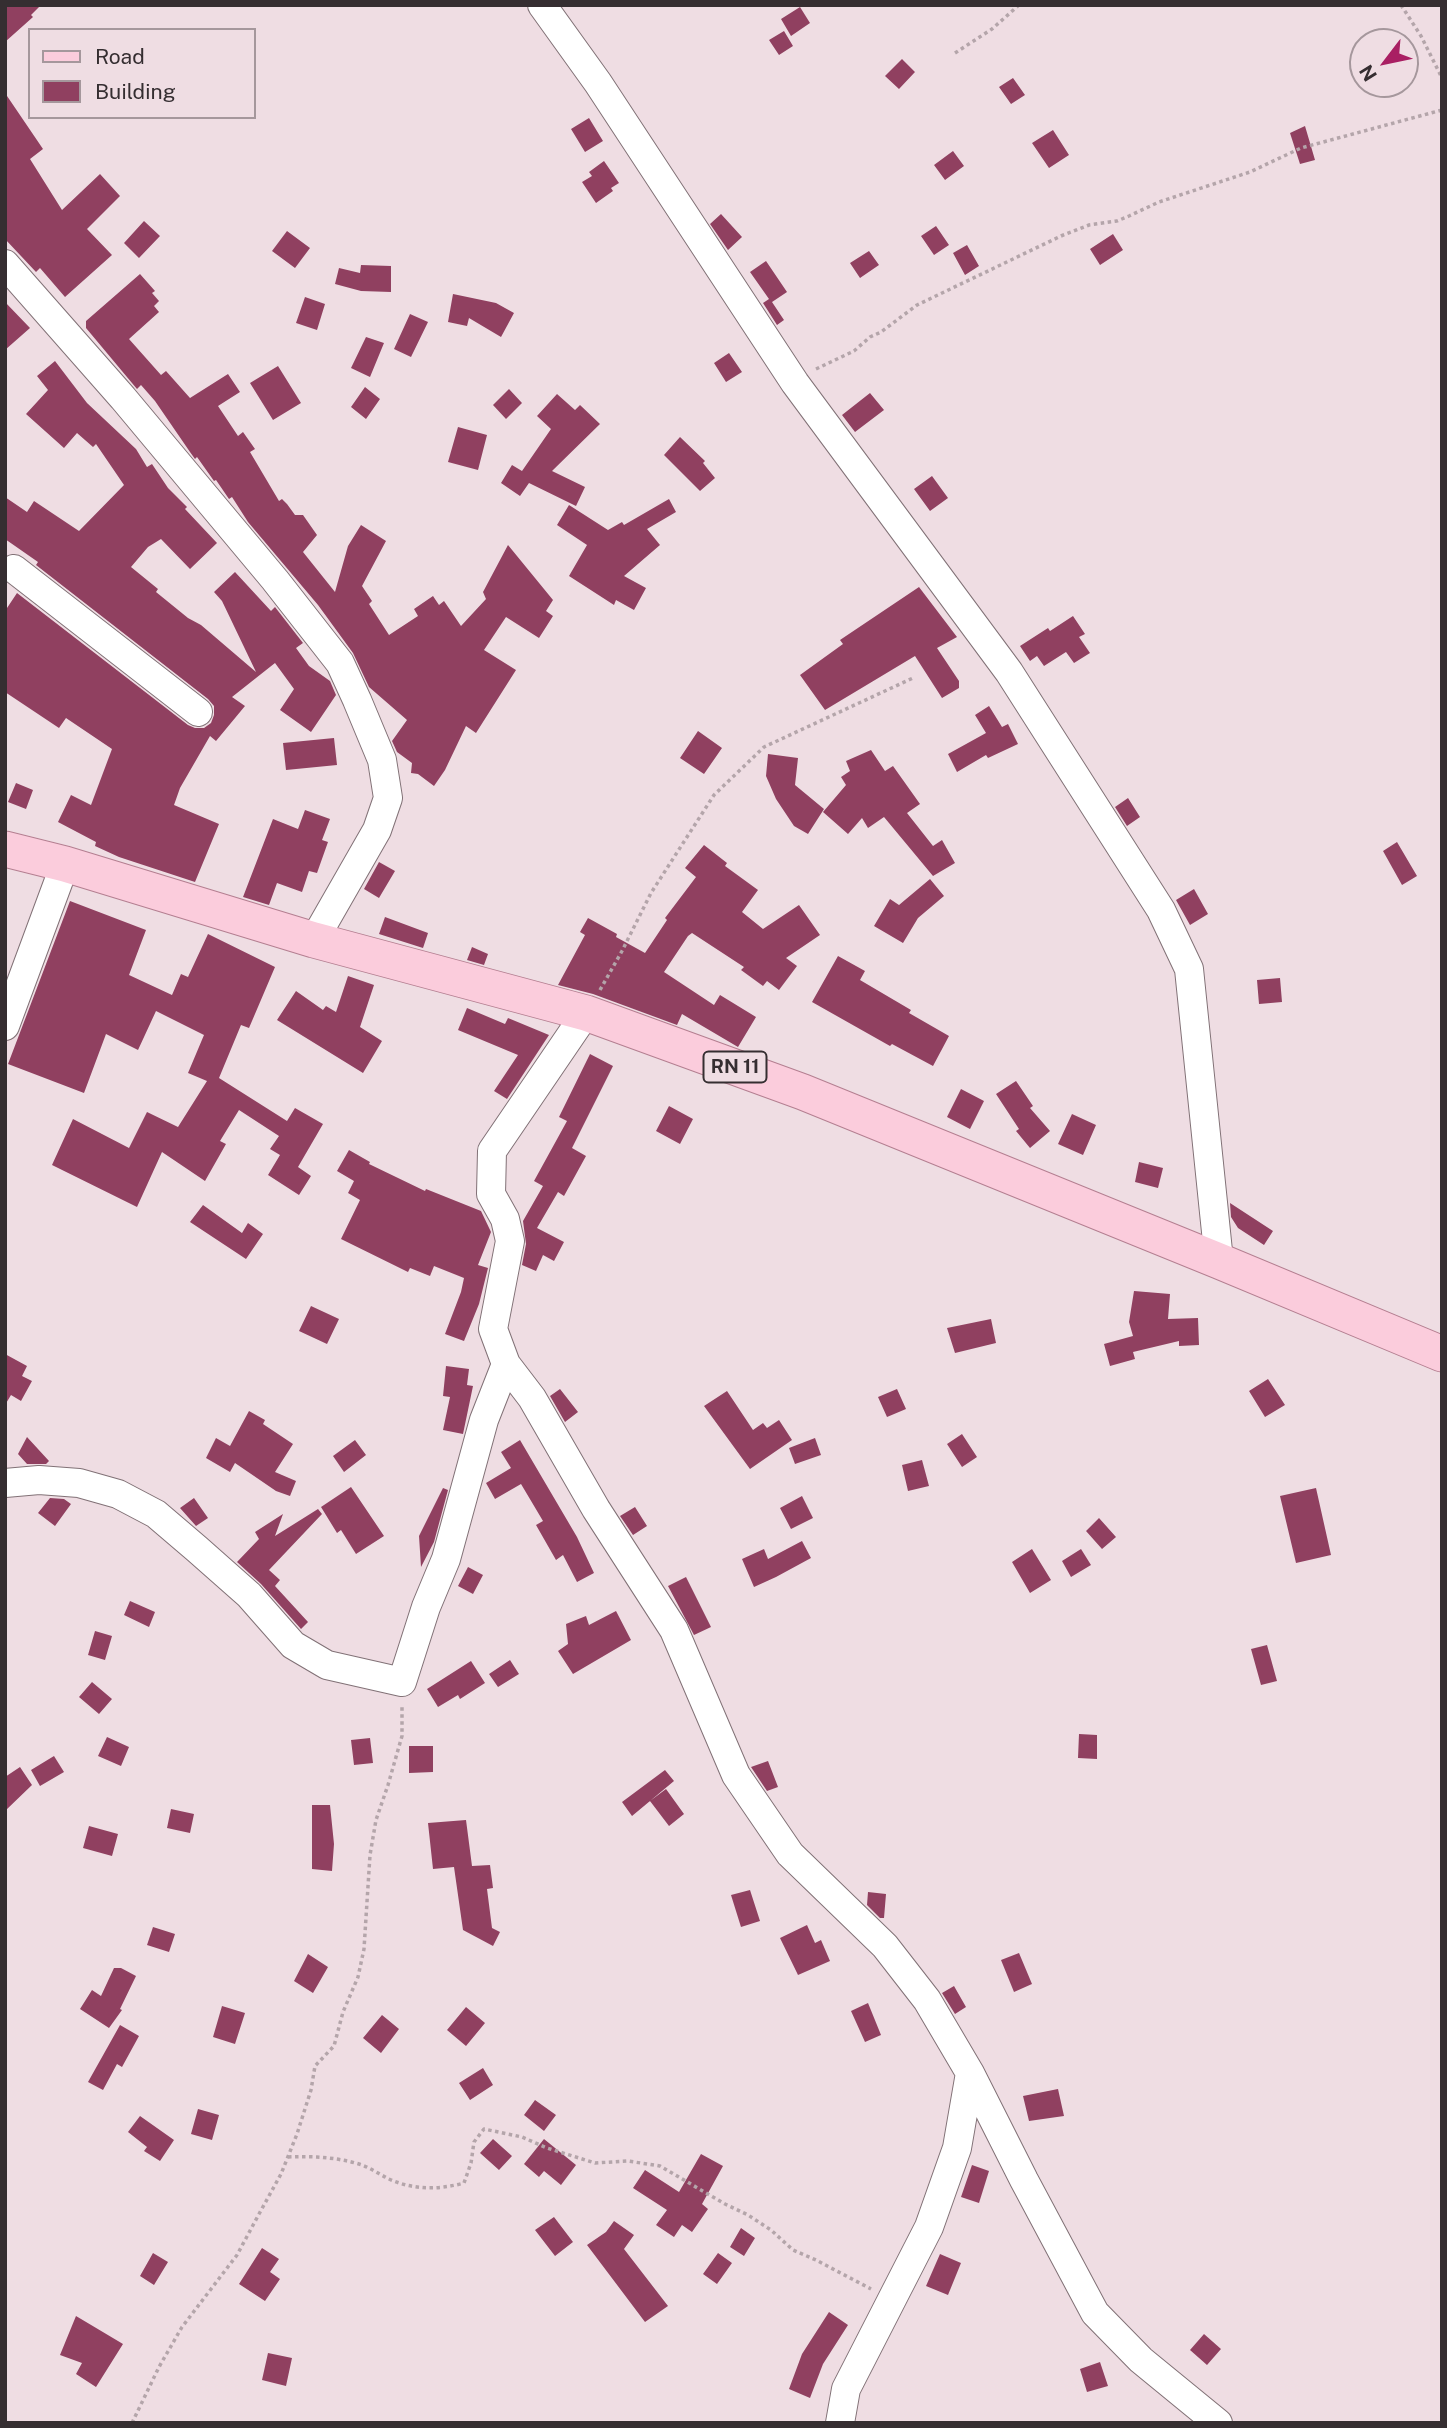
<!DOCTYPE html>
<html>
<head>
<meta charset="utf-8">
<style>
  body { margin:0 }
  #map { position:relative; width:1447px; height:2428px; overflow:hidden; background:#efdde3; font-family:"Public Sans",sans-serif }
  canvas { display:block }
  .frame { position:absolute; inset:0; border:7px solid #352e31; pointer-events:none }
  .legend { position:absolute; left:28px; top:28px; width:228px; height:91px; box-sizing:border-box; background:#efdde3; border:2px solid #a5979c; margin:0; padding:9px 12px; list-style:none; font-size:21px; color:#352e31 }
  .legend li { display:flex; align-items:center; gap:14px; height:35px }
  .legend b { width:35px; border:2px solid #a5979c }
  .north { position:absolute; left:1349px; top:28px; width:70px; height:70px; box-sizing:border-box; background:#efdde3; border:2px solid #a5979c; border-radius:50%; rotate:238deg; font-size:19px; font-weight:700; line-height:28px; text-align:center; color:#352e31 }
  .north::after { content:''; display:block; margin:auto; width:24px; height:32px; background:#a91f63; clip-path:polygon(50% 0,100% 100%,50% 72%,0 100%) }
</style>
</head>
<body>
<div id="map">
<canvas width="1447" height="2428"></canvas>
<div class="frame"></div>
<ul class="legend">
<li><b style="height:9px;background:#fbccdc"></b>Road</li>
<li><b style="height:19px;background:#904060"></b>Building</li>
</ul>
<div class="north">N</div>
</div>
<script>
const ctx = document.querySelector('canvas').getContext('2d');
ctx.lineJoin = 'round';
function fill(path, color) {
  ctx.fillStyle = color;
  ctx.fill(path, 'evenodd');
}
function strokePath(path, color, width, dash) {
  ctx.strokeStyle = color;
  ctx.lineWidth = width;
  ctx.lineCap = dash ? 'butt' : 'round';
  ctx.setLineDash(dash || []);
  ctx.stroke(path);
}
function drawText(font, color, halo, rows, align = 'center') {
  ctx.font = font + ' "Public Sans",sans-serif';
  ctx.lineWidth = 7;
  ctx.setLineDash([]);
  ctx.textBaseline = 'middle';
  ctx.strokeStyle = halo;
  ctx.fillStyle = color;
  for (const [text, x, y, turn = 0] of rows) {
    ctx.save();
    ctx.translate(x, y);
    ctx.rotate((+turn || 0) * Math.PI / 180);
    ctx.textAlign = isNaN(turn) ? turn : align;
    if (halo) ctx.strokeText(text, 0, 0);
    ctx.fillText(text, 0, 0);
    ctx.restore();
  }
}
fill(new Path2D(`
  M 5,5 L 41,5 L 31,15 L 33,17 L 5,42 Z
  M 800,7 L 810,23 L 791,36 L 781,19 Z
  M 784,31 L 793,46 L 779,55 L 769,40 Z
  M 902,59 L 915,72 L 899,89 L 885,76 Z
  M 1013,78 L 1025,95 L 1011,104 L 999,87 Z
  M 5,93 L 43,149 L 30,159 L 62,210 L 100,174 L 120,196 L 87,229 L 112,255 L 65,297 L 40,268 L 36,272 L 5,239 Z
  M 589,118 L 603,141 L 585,152 L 571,129 Z
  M 1305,126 L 1315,160 L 1300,164 L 1290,133 Z
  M 1053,130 L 1069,155 L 1049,168 L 1032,143 Z
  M 953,151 L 964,166 L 945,180 L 934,165 Z
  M 604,161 L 619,183 L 611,188 L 613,191 L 596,203 L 582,182 L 592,176 L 589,172 Z
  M 721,214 L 742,237 L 728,250 L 710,224 Z
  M 144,221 L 160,236 L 139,258 L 124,243 Z
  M 936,226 L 949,245 L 934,255 L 921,236 Z
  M 287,231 L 310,248 L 295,268 L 272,251 Z
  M 1113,234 L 1123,250 L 1100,265 L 1090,249 Z
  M 967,245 L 979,266 L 965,275 L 953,253 Z
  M 869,251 L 879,265 L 860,278 L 850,263 Z
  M 766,261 L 787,292 L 772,302 L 784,320 L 777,325 L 763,303 L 769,299 L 750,272 Z
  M 361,265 L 391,266 L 391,292 L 361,291 L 335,284 L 339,268 L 360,273 Z
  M 140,274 L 155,291 L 152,293 L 159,301 L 154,306 L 159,312 L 129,339 L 161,375 L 166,371 L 190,398 L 228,374 L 240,392 L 218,406 L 238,436 L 243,432 L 255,449 L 250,452 L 279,501 L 282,499 L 287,504 L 295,515 L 303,515 L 317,535 L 303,552 L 335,592 L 348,546 L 361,525 L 386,541 L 362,586 L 372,601 L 369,604 L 389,635 L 418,616 L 414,609 L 433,596 L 439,605 L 444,601 L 461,626 L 486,599 L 483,592 L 508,545 L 553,600 L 546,611 L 553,616 L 539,638 L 506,617 L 484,650 L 516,670 L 476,733 L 466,726 L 445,770 L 434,786 L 418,774 L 411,773 L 412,763 L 397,752 L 392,741 L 407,720 L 369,687 L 353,653 L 318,605 L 248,522 L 232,497 L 229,499 L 216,480 L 214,481 L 197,457 L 195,459 L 190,452 L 155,401 L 141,385 L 137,389 L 86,328 L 86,321 Z
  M 453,294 L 496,303 L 514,313 L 501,337 L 469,318 L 467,326 L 448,322 Z
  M 305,297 L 325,304 L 317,330 L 296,323 Z
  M 5,302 L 30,328 L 5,350 Z
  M 410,314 L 428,322 L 411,357 L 394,349 Z
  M 366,337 L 384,343 L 370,377 L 351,368 Z
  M 729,353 L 742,372 L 726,382 L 714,363 Z
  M 55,361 L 87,403 L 136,449 L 147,467 L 152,464 L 168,488 L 187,507 L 185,509 L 217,543 L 190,569 L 161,539 L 148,547 L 131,567 L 158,589 L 156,592 L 188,618 L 201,625 L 256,672 L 222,601 L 214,592 L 235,572 L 271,611 L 275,607 L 303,643 L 296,648 L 309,666 L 330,681 L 336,695 L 311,732 L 280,710 L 294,689 L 275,663 L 232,697 L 245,706 L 216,741 L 210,736 L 180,788 L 174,805 L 219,824 L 195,882 L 119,857 L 95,846 L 96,842 L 58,822 L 71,795 L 91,805 L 112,749 L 66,718 L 59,728 L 5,692 L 5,611 L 17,593 L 188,725 L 195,728 L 204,728 L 211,723 L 214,715 L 214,706 L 208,699 L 36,565 L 38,562 L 5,539 L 5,497 L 27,512 L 34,501 L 79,531 L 124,485 L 96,444 L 93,447 L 77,433 L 64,448 L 26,414 L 48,390 L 37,376 Z
  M 278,366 L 301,403 L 273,420 L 250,383 Z
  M 365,387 L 380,399 L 366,419 L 351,407 Z
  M 509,389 L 522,403 L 506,419 L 493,405 Z
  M 870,393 L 884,410 L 855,432 L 842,415 Z
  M 557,394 L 575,410 L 580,405 L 600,424 L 552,471 L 585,487 L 576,506 L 529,483 L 520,496 L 501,483 L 512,465 L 522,471 L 551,429 L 537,416 Z
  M 458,427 L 487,435 L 478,470 L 448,462 Z
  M 680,437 L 705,461 L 703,463 L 715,478 L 700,491 L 664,455 Z
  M 932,476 L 948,498 L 930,511 L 914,489 Z
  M 669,499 L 676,512 L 647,529 L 660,545 L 624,576 L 646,588 L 634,610 L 616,600 L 614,605 L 569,576 L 587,545 L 557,525 L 569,505 L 608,530 L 622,522 L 624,525 Z
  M 919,587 L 957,637 L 937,648 L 959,681 L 959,688 L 942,698 L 915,656 L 825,710 L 800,675 L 843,644 L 840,640 Z
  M 1073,616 L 1085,634 L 1079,637 L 1090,653 L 1074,663 L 1066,652 L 1044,666 L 1037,656 L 1030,661 L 1020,646 L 1048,628 L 1050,631 Z
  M 989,706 L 1002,727 L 1008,724 L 1018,744 L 988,758 L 986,755 L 957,772 L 948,754 L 986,733 L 975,715 Z
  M 698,731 L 722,748 L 704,774 L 680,758 Z
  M 334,738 L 337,765 L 286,770 L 283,743 Z
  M 871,750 L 885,771 L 893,766 L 920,804 L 907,813 L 933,846 L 942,840 L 955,863 L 933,876 L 884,817 L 868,828 L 862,818 L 848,834 L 823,812 L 846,785 L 841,777 L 850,771 L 846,761 Z
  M 768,754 L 798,758 L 795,785 L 824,809 L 808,834 L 794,826 L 776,799 L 766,776 Z
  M 16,783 L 33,790 L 26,809 L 8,802 Z
  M 1128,798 L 1140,817 L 1127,826 L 1115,807 Z
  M 305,810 L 330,819 L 322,840 L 328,842 L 317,873 L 309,871 L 302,892 L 277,883 L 269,905 L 243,897 L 273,819 L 298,829 Z
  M 1397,842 L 1417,876 L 1402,885 L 1383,851 Z
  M 704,845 L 727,863 L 725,866 L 758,890 L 742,912 L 763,929 L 799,905 L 820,935 L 786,958 L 797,966 L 779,990 L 767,981 L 763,986 L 741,970 L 744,967 L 692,933 L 688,936 L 664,972 L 714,1005 L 720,995 L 756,1017 L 738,1047 L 682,1014 L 677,1025 L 593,994 L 558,985 L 585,935 L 580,932 L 588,918 L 617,934 L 616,937 L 645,953 L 667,920 L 665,918 L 696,877 L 685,868 Z
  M 379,862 L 395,871 L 379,898 L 364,889 Z
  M 930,879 L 944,896 L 918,918 L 903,943 L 874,926 L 890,899 L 899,905 Z
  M 1194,889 L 1208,914 L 1190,925 L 1176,900 Z
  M 70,901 L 146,930 L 129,975 L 172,995 L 181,974 L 188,977 L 208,934 L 275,967 L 249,1028 L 241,1025 L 219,1078 L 287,1121 L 295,1108 L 323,1124 L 298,1167 L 311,1176 L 299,1195 L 268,1175 L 280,1155 L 270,1149 L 279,1136 L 239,1110 L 220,1141 L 226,1144 L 205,1181 L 162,1152 L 137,1207 L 52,1165 L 73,1119 L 129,1148 L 147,1112 L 178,1127 L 207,1081 L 188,1073 L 204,1035 L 156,1011 L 138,1050 L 106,1034 L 84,1093 L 8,1064 Z
  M 385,917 L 428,933 L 423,948 L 379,934 Z
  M 472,947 L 488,954 L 484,965 L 467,960 Z
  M 838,956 L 865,971 L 860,980 L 911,1010 L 909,1013 L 949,1036 L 933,1066 L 892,1044 L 890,1046 L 812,1002 Z
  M 348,976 L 374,985 L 360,1027 L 382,1041 L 363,1073 L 277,1020 L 296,991 L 323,1010 L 326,1006 L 336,1012 Z
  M 1280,978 L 1282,1002 L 1259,1004 L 1257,980 Z
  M 467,1008 L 505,1024 L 508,1018 L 549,1035 L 507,1099 L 494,1091 L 518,1055 L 458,1030 Z
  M 590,1054 L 613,1066 L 572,1148 L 586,1156 L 564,1196 L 558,1192 L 537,1228 L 564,1242 L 554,1261 L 543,1255 L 536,1271 L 522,1265 L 526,1244 L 523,1221 L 543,1186 L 534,1181 L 567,1121 L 559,1117 Z
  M 1016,1081 L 1033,1106 L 1030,1108 L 1050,1131 L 1030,1148 L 1016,1131 L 1019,1129 L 996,1094 Z
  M 961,1089 L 984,1101 L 970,1129 L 947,1117 Z
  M 669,1106 L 693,1119 L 680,1144 L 656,1131 Z
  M 1072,1114 L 1096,1125 L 1083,1155 L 1058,1144 Z
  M 349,1150 L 370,1162 L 369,1164 L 425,1191 L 426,1189 L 481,1211 L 491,1232 L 478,1265 L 488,1268 L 479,1304 L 464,1341 L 445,1334 L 461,1292 L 464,1278 L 434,1266 L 430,1276 L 410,1268 L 408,1272 L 341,1239 L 360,1200 L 348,1193 L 354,1181 L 337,1171 Z
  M 1139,1162 L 1163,1168 L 1158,1188 L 1135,1182 Z
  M 1230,1203 L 1273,1231 L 1264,1245 L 1238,1228 L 1231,1217 Z
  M 203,1205 L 242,1233 L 248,1223 L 263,1234 L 246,1259 L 190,1222 Z
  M 1134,1291 L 1170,1294 L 1168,1319 L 1198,1318 L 1199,1345 L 1179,1346 L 1179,1341 L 1133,1352 L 1135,1359 L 1110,1366 L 1104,1344 L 1133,1336 L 1129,1322 Z
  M 311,1306 L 339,1319 L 327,1344 L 299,1331 Z
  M 991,1319 L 996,1343 L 955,1353 L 947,1328 Z
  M 5,1354 L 27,1366 L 22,1376 L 32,1381 L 21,1401 L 11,1395 L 5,1405 Z
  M 446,1366 L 469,1369 L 467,1385 L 473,1386 L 463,1434 L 443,1430 L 450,1397 L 443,1396 Z
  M 1268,1379 L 1285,1405 L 1265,1417 L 1249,1391 Z
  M 560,1389 L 578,1412 L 565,1422 L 550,1396 Z
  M 897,1389 L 906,1409 L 887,1417 L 878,1397 Z
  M 727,1391 L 753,1430 L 763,1423 L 767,1428 L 779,1420 L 792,1440 L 750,1469 L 704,1406 Z
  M 249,1411 L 265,1420 L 263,1424 L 293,1444 L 275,1472 L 296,1481 L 290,1496 L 276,1491 L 235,1463 L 230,1472 L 206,1458 L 216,1438 L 230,1446 Z
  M 962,1434 L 977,1457 L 962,1467 L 947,1444 Z
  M 27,1437 L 49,1461 L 46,1464 L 27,1464 L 18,1454 Z
  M 815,1438 L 821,1455 L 795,1464 L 789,1448 Z
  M 355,1440 L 366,1455 L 344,1472 L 333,1456 Z
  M 520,1440 L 577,1537 L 594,1573 L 577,1582 L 563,1555 L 556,1560 L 536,1525 L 543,1521 L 521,1484 L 495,1499 L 486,1483 L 511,1468 L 501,1452 Z
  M 922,1460 L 929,1486 L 908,1491 L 902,1465 Z
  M 351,1487 L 384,1536 L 356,1554 L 341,1530 L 337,1533 L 321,1507 Z
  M 443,1488 L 448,1490 L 434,1542 L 421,1567 L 419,1536 Z
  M 1316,1488 L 1331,1555 L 1296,1563 L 1280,1496 Z
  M 802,1496 L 813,1518 L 791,1529 L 780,1508 Z
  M 50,1498 L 64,1499 L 71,1504 L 55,1526 L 38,1513 Z
  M 194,1498 L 208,1518 L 196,1526 L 180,1508 Z
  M 635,1507 L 647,1526 L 633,1535 L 620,1516 Z
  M 318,1509 L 322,1514 L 269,1570 L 280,1580 L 275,1586 L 308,1622 L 301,1629 L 261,1584 L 237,1562 L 259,1539 L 255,1532 L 283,1514 L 275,1536 Z
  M 1099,1518 L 1116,1537 L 1102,1549 L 1086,1531 Z
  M 802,1541 L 811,1558 L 776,1577 L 754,1587 L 742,1559 L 764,1549 L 768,1559 Z
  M 1032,1549 L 1051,1580 L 1030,1593 L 1012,1562 Z
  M 1081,1549 L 1091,1565 L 1071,1577 L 1062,1561 Z
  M 468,1567 L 483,1575 L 473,1594 L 458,1586 Z
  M 686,1577 L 711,1627 L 694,1635 L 668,1586 Z
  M 130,1601 L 155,1612 L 149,1627 L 124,1615 Z
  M 616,1611 L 631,1640 L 573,1674 L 558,1651 L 568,1644 L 566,1624 L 586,1616 L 589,1625 Z
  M 95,1631 L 112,1636 L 105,1660 L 88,1655 Z
  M 1267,1645 L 1277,1681 L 1261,1685 L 1251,1649 Z
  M 510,1660 L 519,1674 L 498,1687 L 489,1674 Z
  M 471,1661 L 485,1683 L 460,1699 L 458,1695 L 438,1707 L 427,1689 Z
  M 92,1682 L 112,1699 L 99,1714 L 79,1697 Z
  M 1079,1734 L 1097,1735 L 1097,1759 L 1078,1758 Z
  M 107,1737 L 129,1747 L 121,1766 L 98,1756 Z
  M 370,1738 L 373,1763 L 354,1765 L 351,1740 Z
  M 409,1746 L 433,1746 L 433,1772 L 409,1773 Z
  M 54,1756 L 64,1772 L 40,1786 L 31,1770 Z
  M 768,1761 L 778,1787 L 767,1791 L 751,1767 Z
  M 20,1767 L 32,1785 L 5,1811 L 5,1777 Z
  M 665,1770 L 674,1781 L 632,1816 L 622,1802 Z
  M 666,1789 L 684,1814 L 669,1826 L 650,1801 Z
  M 312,1805 L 330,1805 L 334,1844 L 332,1871 L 312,1869 Z
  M 171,1809 L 194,1814 L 190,1833 L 167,1828 Z
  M 466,1820 L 472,1866 L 490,1865 L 493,1888 L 487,1889 L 492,1928 L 500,1932 L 493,1946 L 463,1930 L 454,1867 L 433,1869 L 428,1823 Z
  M 89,1826 L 118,1834 L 112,1856 L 83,1848 Z
  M 750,1890 L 760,1921 L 741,1927 L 731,1895 Z
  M 868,1892 L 886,1894 L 884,1918 L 880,1918 L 867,1905 Z
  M 807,1925 L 815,1943 L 821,1940 L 830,1961 L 798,1975 L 780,1938 Z
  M 153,1927 L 175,1934 L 169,1952 L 147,1945 Z
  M 1019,1953 L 1032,1984 L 1014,1992 L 1001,1960 Z
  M 308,1954 L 328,1967 L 313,1993 L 294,1981 Z
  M 114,1968 L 121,1968 L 136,1976 L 120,2009 L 122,2010 L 109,2028 L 80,2009 L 92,1990 L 101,1996 Z
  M 954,1986 L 966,2007 L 955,2014 L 942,1993 Z
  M 868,2003 L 881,2035 L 865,2042 L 851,2011 Z
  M 222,2006 L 245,2013 L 235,2044 L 213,2037 Z
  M 466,2007 L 485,2023 L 466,2046 L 447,2030 Z
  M 382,2015 L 399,2029 L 381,2053 L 363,2038 Z
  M 120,2025 L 139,2036 L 122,2067 L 117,2064 L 103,2090 L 88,2082 Z
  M 483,2068 L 493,2085 L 470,2100 L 459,2083 Z
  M 1058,2089 L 1064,2116 L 1029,2121 L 1023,2096 Z
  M 535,2100 L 556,2115 L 544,2131 L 524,2115 Z
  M 198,2109 L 219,2115 L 212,2140 L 191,2134 Z
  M 140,2116 L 174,2140 L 160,2161 L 144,2151 L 147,2147 L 128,2132 Z
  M 493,2139 L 512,2156 L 499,2170 L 480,2153 Z
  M 544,2139 L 576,2165 L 561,2185 L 544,2171 L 539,2177 L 524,2164 Z
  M 701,2154 L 723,2166 L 702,2204 L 708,2209 L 692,2232 L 682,2225 L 674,2237 L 656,2225 L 667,2210 L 633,2188 L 645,2170 L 679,2192 Z
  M 972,2165 L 989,2171 L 979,2203 L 961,2197 Z
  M 554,2217 L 573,2242 L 555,2256 L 535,2230 Z
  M 614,2221 L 634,2235 L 624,2249 L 668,2306 L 645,2322 L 587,2245 L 606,2232 Z
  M 741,2228 L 755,2238 L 744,2256 L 730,2247 Z
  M 262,2248 L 279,2259 L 270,2272 L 280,2279 L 265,2301 L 239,2284 Z
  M 153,2253 L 168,2262 L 154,2285 L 140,2276 Z
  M 718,2253 L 732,2263 L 717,2284 L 703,2274 Z
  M 940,2254 L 961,2263 L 948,2295 L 926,2286 Z
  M 829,2312 L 848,2325 L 823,2364 L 810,2398 L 789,2389 L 802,2354 Z
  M 76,2316 L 123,2344 L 96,2387 L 76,2374 L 82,2363 L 60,2355 Z
  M 1204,2334 L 1221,2349 L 1207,2365 L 1190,2350 Z
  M 268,2353 L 292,2358 L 286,2386 L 262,2380 Z
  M 1100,2362 L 1108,2386 L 1087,2392 L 1080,2369 Z`), '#904060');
const minor = new Path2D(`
  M 542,5 L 598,83 L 795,383 L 1009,672 L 1161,910 L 1189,969 L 1219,1261
  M 5,264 L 123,398 L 275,580 L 340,663 L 357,700 L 382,760 L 388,798 L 377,830 L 314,940
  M 14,569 L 198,712
  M 586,1013 L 492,1151 L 491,1194 L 505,1219 L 510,1241 L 493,1329 L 506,1364 L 532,1398 L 596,1509 L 674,1630 L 736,1775 L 790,1854 L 885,1946 L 927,2000 L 970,2073 L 957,2148 L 929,2227 L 846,2389 L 840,2423
  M 5,1026 L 65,864
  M 5,1483 L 39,1480 L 79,1483 L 118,1494 L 156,1514 L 197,1549 L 249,1595 L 293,1645 L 327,1665 L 402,1682 L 426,1607 L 446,1559 L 484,1420 L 506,1364
  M 970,2073 L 1024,2180 L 1095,2313 L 1141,2360 L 1218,2423`);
const major = new Path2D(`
  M 5,849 L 65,864 L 314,940 L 586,1013 L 803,1092 L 1219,1261 L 1442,1354`);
strokePath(minor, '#817176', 30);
strokePath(major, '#b47f91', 37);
strokePath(new Path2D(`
  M 1401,5 L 1421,36 L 1442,78
  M 955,53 L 992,29 L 1019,5
  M 816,369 L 854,351 L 870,337 L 881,332 L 917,305 L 1061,236 L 1089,225 L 1117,221 L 1129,216 L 1159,202 L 1250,172 L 1301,148 L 1442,110
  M 600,990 L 622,951 L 651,893 L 714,795 L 764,747 L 913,678
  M 288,2157 C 312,2156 335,2157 359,2164 C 369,2167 379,2174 389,2179 C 413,2190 438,2190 464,2183 L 471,2163 L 474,2142 L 484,2129 L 522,2137 L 547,2148 L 595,2163 L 628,2161 L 660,2166 L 725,2204 L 748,2215 L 771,2230 L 793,2250 L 816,2260 L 871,2289
  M 132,2423 L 159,2367 L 182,2327 L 237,2255 L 259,2214 L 281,2174 L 297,2134 L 311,2090 L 315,2066 L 334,2046 L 343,2012 L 358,1977 L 364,1949 L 370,1855 L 376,1820 L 388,1785 L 402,1736 L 402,1705`), '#b4a5aa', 3.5, [3.5, 3.5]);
strokePath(minor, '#fff', 28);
strokePath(major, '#fbccdc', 35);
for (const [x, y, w] of [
  [735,1067,63]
]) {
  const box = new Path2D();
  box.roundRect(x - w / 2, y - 15.5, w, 31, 5);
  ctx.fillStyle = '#efdde3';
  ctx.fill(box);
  strokePath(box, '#352e31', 2);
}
drawText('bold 19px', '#352e31', null, [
  ["RN 11",735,1067]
]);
</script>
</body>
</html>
